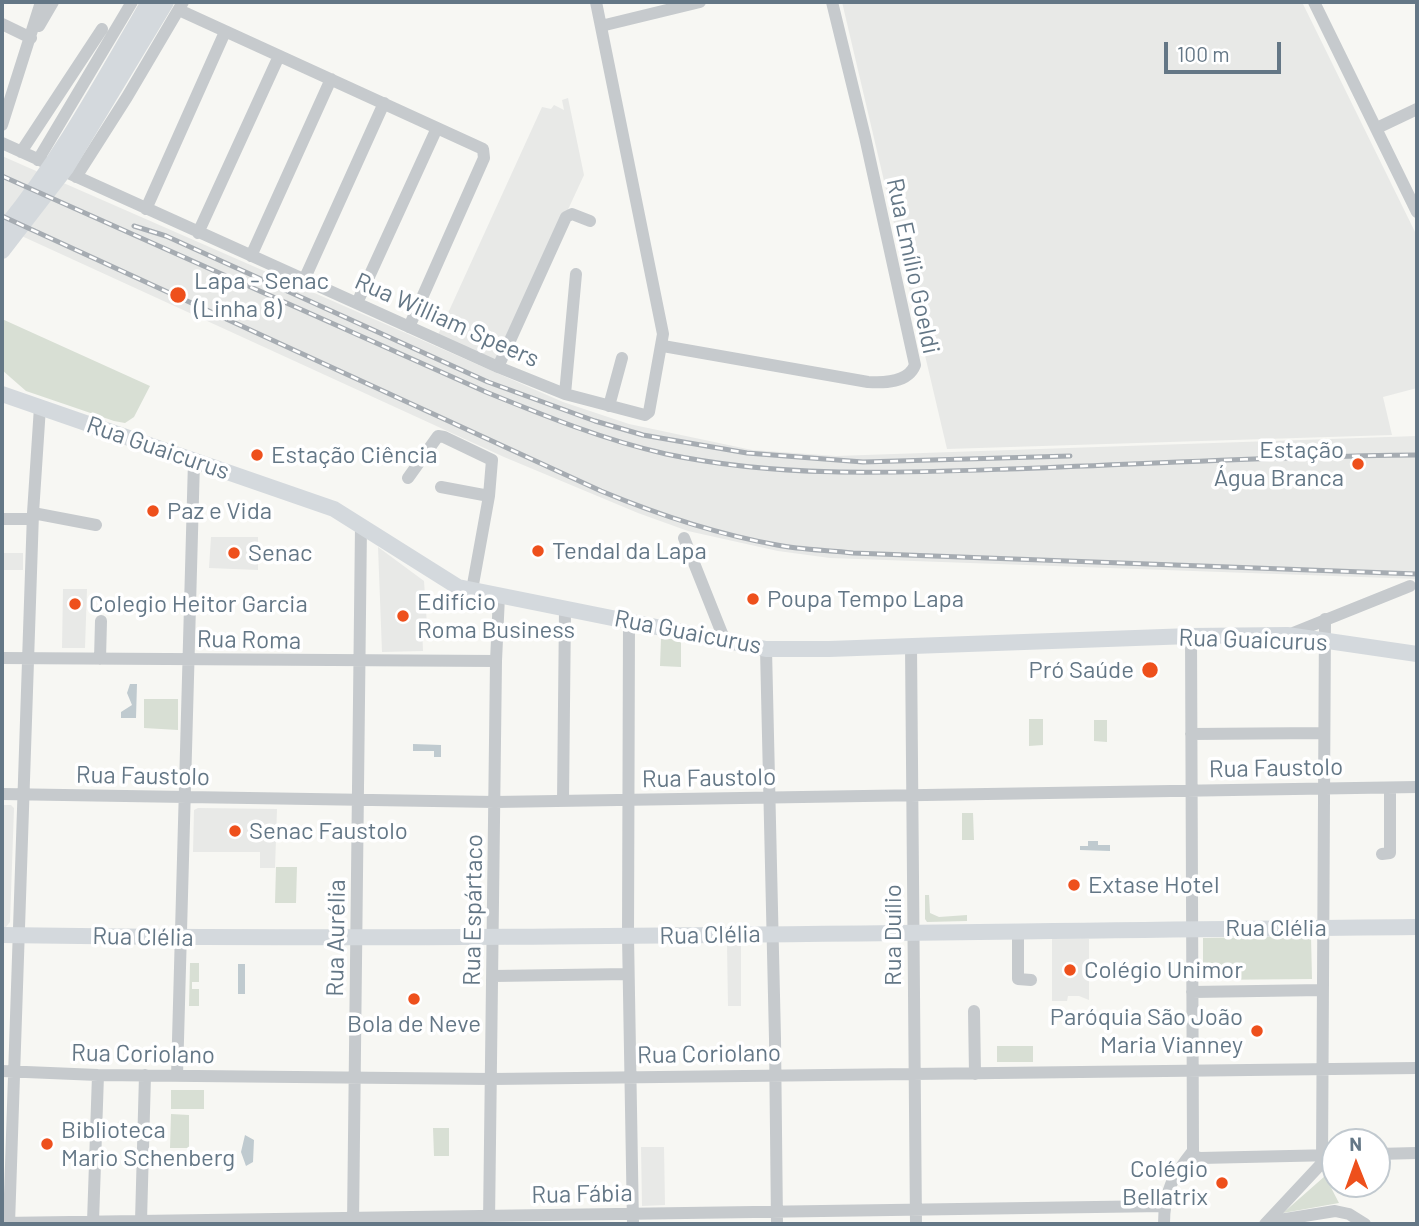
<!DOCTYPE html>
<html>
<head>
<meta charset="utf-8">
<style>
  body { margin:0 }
  #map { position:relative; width:1419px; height:1226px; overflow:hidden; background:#f7f7f3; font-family:Barlow,sans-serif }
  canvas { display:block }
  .frame { position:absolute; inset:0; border:4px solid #647786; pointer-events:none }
  .north { position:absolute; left:1321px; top:1128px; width:70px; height:70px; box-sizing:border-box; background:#fff; border:2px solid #c1c9cf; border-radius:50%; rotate:359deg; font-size:19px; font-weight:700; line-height:28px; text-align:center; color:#647786 }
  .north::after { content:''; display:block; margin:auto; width:24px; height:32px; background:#ee501c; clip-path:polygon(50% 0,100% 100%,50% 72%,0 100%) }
  .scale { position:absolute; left:1164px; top:42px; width:117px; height:32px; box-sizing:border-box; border:4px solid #647786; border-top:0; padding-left:9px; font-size:21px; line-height:24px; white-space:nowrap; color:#647786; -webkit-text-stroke:5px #fff; paint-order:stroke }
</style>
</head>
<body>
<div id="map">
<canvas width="1419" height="1226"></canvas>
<div class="frame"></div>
<div class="north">N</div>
<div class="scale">100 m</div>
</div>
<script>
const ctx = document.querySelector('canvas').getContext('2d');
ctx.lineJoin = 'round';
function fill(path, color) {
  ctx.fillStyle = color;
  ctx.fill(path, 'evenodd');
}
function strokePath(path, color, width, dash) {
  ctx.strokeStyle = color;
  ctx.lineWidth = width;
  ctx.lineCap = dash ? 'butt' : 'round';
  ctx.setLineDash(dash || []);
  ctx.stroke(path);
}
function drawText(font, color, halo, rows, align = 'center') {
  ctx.font = font + ' Barlow,sans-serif';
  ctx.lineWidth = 7;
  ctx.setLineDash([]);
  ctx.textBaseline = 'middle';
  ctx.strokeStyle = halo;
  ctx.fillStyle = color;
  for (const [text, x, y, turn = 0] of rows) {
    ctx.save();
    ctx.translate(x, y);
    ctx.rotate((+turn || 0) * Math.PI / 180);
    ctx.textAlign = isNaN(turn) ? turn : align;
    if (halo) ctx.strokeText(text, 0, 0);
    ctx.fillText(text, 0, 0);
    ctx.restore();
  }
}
fill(new Path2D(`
  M 842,2 L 1302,2 L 1417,236 L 1417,388 L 1383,397 L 1392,435 L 947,449 Z
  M 568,98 L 584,175 L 498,361 L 438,335 L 542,107 L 551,109 L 554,105 L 564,110 L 562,100 Z
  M 2,156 L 563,402 L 629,424 L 752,450 L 836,456 L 1417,436 L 1417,579 L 830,558 L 778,551 L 688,531 L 638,513 L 504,457 L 2,227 Z
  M 211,537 L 258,537 L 258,570 L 209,568 Z
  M 378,547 L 424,581 L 427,625 L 422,625 L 423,651 L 382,652 Z
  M 2,553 L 23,553 L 23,570 L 2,570 Z
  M 63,589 L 87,589 L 85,648 L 62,648 Z
  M 2,805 L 11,805 L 14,808 L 10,922 L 6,927 L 2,927 Z
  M 198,808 L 277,809 L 275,868 L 260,868 L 260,852 L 193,852 L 194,810 Z
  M 1052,939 L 1089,939 L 1089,1000 L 1079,996 L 1068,996 L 1067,1001 L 1052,1001 Z
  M 741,943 L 741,1006 L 728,1006 L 727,944 Z
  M 641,1147 L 664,1147 L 665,1205 L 642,1206 Z`), '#e8e9e7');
fill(new Path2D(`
  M 2,319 L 150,386 L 134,417 L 125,423 L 114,421 L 26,391 L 2,370 Z
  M 661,638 L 681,640 L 681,667 L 660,666 Z
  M 144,699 L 178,699 L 178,730 L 144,728 Z
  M 1029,719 L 1043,719 L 1043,745 L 1029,746 Z
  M 1094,720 L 1107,720 L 1107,742 L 1094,741 Z
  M 962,813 L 973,813 L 974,840 L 962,840 Z
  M 276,867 L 297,867 L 296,903 L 275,903 Z
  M 925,895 L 929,895 L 930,913 L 939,917 L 967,915 L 967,921 L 927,922 L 925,919 Z
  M 1311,936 L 1312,979 L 1203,980 L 1203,938 Z
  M 190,963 L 199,963 L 199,982 L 192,982 L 192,989 L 199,989 L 199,1006 L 189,1006 Z
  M 997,1046 L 1033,1046 L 1033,1062 L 997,1062 Z
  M 171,1090 L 204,1090 L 204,1109 L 171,1109 Z
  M 171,1114 L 189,1115 L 189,1148 L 170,1148 Z
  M 433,1128 L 449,1128 L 449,1156 L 434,1156 Z
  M 1325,1176 L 1339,1203 L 1283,1213 Z`), '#d8dfd4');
fill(new Path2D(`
  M 130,684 L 137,684 L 136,718 L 121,718 L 121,712 L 132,705 L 127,693 Z
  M 413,744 L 441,745 L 441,757 L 434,757 L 434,751 L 413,751 Z
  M 1088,841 L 1098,841 L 1098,845 L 1110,845 L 1110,851 L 1080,850 L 1080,846 L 1088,846 Z
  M 238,964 L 245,964 L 245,994 L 238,994 Z
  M 245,1135 L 254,1140 L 253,1162 L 246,1166 L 241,1152 Z`), '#bfcacf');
strokePath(new Path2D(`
  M 1314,2 L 1417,212
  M 179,10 L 483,149 L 484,158 L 409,327
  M 2,24 L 31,38
  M 39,26 L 53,2
  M 601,26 L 700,2
  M 2,125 L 41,2
  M 1377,128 L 1417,109
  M 2,143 L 498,367 L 565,394 L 645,415 L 649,412 L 663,334 L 596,2
  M 21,152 L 102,29
  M 38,160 L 132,2
  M 76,177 L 127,97 L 183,2
  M 146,209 L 225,32
  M 198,233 L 279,56
  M 251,256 L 331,79
  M 304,280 L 384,103
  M 357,303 L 437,128
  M 663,346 L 868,382 C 884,383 908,383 915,365 L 865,137 L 832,2
  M 498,367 L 566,217 L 572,214 L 590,221
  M 565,394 L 576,274
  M 609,406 L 622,358
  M 408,478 L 438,436 L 444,437 L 492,460 L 489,496 L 472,590
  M 441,487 L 489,496
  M 33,513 L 96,525
  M 2,519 L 33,519
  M 684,538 L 725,641
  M 629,621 L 628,936 L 633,1224
  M 1288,635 L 1410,586
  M 911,646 L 916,1224
  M 766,649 L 775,1039 L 777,1224
  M 2,658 L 496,661
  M 100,659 L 101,621
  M 1191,734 L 1324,733
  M 2,794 L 495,802 L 1417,787
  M 563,801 L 565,609
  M 1382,854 L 1390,853 L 1390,788
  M 1018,931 L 1018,979 L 1031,980
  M 494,976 L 628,974
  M 1192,992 L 1323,990
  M 974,1011 L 975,1074
  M 2,1071 L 98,1075 L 492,1079 L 1417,1068
  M 177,1076 L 194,461
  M 1377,1154 L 1417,1153
  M 1190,1155 L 1200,1158 L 1335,1155
  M 141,1221 L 145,1075
  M 93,1222 L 98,1075
  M 489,1222 L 496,661 L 499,596
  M 1267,1222 L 1335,1211 L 1349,1214 L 1365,1224
  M 2,1223 L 1164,1206
  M 9,1224 L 33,513 L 40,407
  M 353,1224 L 361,526
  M 1164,1224 C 1164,1191 1173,1176 1193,1151 L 1191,636
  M 1265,1224 L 1322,1163 L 1325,619`), '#c6cacd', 12);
strokePath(new Path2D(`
  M 2,231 C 60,161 103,81 149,2
  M 2,251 L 66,168 L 166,2
  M 2,394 L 334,509 L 458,587 L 766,649 L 829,649 L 1191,636 L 1287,635 L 1417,654
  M 2,935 C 474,942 945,931 1417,927`), '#d4d9dd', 16);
const rail = new Path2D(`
  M 2,176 L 486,392 C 545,416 604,440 666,454 C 779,478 895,473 1009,469 C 1145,464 1281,456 1417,455
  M 2,216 L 601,491 C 659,515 716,534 777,545 C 802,550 828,550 853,553 L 1417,574
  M 134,226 L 166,236 L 488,382 L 595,421 L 643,435 L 747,453 L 863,462 L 1070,456`);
strokePath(rail, '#a6acb2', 5);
strokePath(rail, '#fff', 2.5, [8]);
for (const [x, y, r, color] of [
  [178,295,9,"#ee501c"],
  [257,455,7,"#ee501c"],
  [1358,464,7,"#ee501c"],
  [153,511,7,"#ee501c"],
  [538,551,7,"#ee501c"],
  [234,553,7,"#ee501c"],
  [753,599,7,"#ee501c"],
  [75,604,7,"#ee501c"],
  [403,616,7,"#ee501c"],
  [1150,670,9,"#ee501c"],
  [235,831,7,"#ee501c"],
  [1074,885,7,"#ee501c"],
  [1070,970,7,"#ee501c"],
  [414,999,7,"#ee501c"],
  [1257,1031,7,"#ee501c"],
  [47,1144,7,"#ee501c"],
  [1222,1183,7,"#ee501c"]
]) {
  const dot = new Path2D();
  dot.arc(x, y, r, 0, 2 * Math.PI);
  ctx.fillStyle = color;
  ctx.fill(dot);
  strokePath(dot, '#fff', 2.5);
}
drawText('24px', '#647786', '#fff', [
  ["Rua Emílio Goeldi",913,266,78],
  ["Rua William Speers",447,320,24],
  ["Rua Guaicurus",158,448,19],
  ["Rua Guaicurus",688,632,11],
  ["Rua Roma",249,640,1],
  ["Rua Guaicurus",1253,640,2],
  ["Rua Faustolo",1276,768,-1],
  ["Rua Faustolo",143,776,1],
  ["Rua Faustolo",709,778,-1],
  ["Rua Espártaco",473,910,-89],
  ["Rua Clélia",1276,928],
  ["Rua Clélia",710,935,-1],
  ["Rua Duílio",893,935,-90],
  ["Rua Clélia",143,937,1],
  ["Rua Aurélia",336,938,-89],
  ["Rua Coriolano",143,1054,1],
  ["Rua Coriolano",709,1054,-1],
  ["Rua Fábia",582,1194,-1]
]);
drawText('24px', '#647786', '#fff', [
  ["Lapa - Senac",194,281],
  ["(Linha 8)",194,309],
  ["Estação",1344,450,"right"],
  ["Água Branca",1344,478,"right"],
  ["Estação Ciência",271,455],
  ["Paz e Vida",167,511],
  ["Tendal da Lapa",552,551],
  ["Senac",248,553],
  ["Poupa Tempo Lapa",767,599],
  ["Edifício",417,602],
  ["Roma Business",417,630],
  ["Colegio Heitor Garcia",89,604],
  ["Pró Saúde",1134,670,"right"],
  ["Senac Faustolo",249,831],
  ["Extase Hotel",1088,885],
  ["Colégio Unimor",1084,970],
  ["Paróquia São João",1243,1017,"right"],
  ["Maria Vianney",1243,1045,"right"],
  ["Bola de Neve",414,1024,"center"],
  ["Biblioteca",61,1130],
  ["Mario Schenberg",61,1158],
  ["Colégio",1208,1169,"right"],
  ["Bellatrix",1208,1197,"right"]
], 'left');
</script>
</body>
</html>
